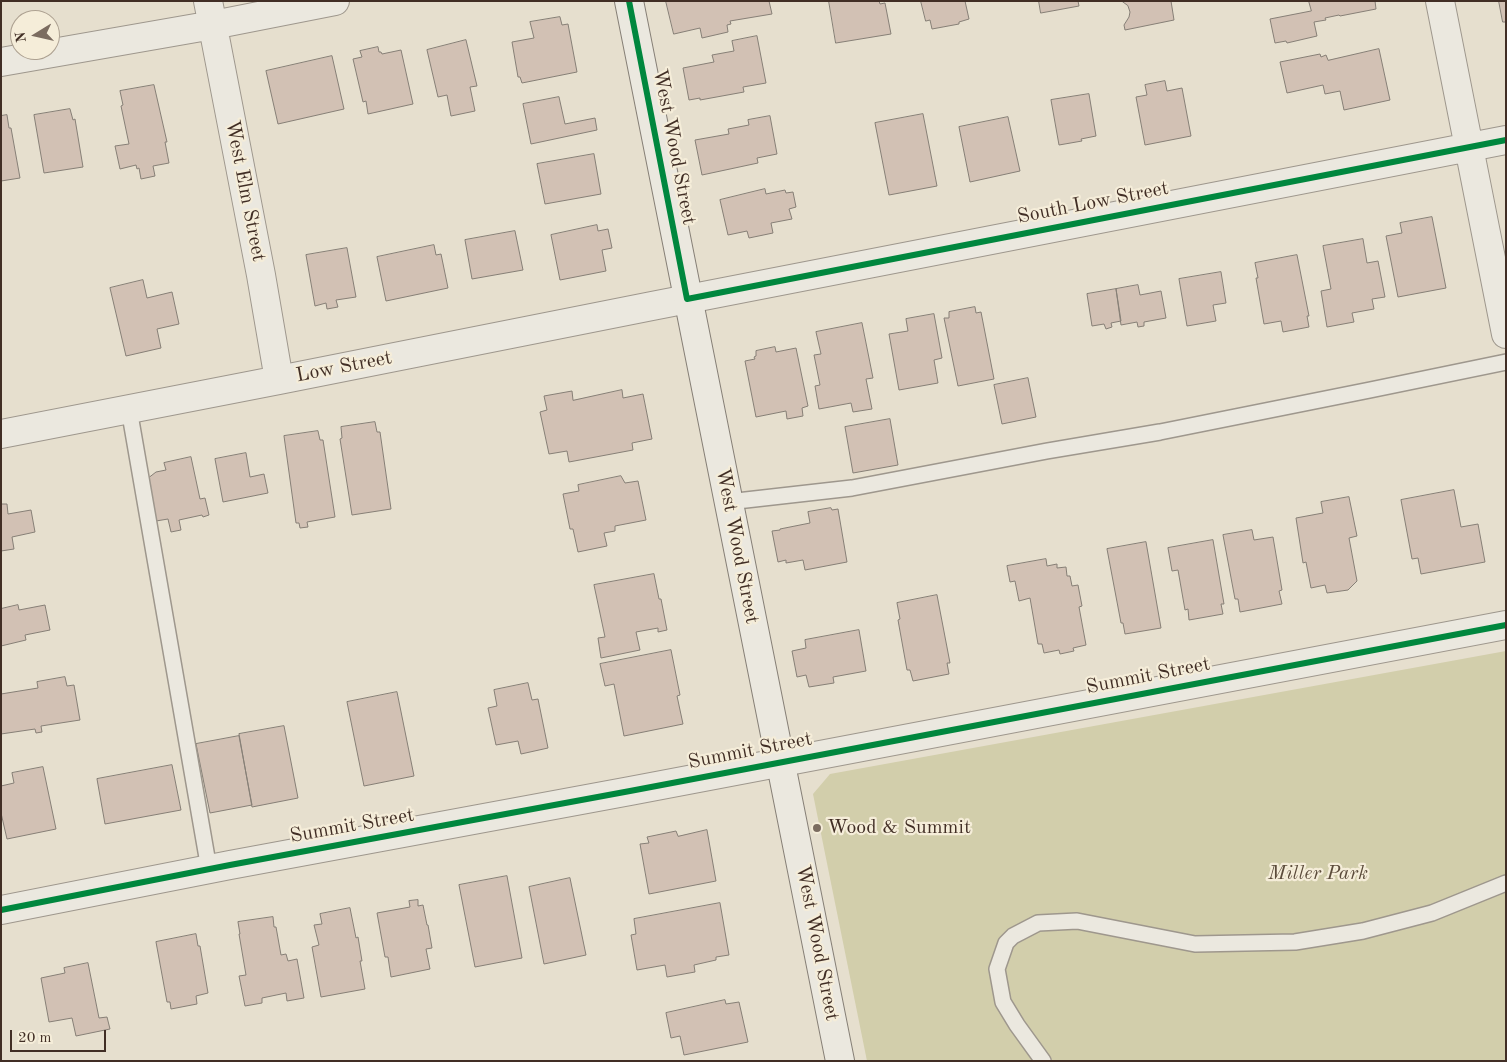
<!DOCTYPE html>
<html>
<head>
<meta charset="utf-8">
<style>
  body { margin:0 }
  #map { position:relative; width:1507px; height:1062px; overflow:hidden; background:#e6dfce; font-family:"Old Standard TT",serif }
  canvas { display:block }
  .frame { position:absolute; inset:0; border:2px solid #412e25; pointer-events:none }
  .north { position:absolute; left:10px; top:10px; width:50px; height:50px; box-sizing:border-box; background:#f5edd9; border:1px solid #ada191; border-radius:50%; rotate:261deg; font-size:14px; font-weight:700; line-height:20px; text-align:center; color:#412e25 }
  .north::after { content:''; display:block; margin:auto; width:18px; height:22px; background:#7b6c60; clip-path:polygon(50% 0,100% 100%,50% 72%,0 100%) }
  .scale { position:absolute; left:10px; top:1030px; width:96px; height:22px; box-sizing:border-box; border:2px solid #412e25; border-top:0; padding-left:6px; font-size:15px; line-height:18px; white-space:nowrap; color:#412e25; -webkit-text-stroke:4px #f5edd9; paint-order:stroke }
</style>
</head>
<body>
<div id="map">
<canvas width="1507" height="1062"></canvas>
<div class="frame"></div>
<div class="north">N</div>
<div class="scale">20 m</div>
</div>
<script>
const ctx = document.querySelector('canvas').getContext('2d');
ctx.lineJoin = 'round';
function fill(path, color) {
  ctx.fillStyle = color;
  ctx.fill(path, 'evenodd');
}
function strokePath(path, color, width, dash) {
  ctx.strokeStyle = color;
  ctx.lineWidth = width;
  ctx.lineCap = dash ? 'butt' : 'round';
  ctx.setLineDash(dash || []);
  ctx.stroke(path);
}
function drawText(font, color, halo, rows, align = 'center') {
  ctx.font = font + ' "Old Standard TT",serif';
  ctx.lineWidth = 4.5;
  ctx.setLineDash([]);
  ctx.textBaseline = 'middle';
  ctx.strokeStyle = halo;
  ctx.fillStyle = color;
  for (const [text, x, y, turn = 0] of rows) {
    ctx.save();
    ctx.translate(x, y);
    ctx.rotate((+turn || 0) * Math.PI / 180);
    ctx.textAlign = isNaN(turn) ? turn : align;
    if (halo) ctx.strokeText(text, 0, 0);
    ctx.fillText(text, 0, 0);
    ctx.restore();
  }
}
fill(new Path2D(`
  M 1506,651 L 1506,1061 L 867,1061 L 813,794 L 830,774 Z`), '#d2ceab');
const building = new Path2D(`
  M 666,1 L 769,1 L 772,14 L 730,21 L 731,24 L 727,25 L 728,32 L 702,38 L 700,28 L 674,34 Z
  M 829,1 L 879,1 L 880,4 L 885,3 L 891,34 L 836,43 Z
  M 921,1 L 965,1 L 969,19 L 959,22 L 959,24 L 932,29 L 930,20 L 926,21 Z
  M 1039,1 L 1078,1 L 1079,6 L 1041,13 Z
  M 1122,1 L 1171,1 L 1174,20 L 1125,30 L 1124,25 L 1129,17 L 1130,12 L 1128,6 Z
  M 1309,1 L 1375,1 L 1376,9 L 1340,16 L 1339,15 L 1325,18 L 1326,20 L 1314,22 L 1317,36 L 1287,43 L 1286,41 L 1275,43 L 1270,19 L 1311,11 Z
  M 1499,1 L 1506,1 L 1506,22 L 1503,22 Z
  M 560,17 L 562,25 L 568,24 L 577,72 L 522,83 L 520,77 L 518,77 L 512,42 L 534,38 L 530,22 Z
  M 757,36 L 766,83 L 743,87 L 744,92 L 700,100 L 700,98 L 689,100 L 683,68 L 714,62 L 712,55 L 734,51 L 732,41 Z
  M 466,40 L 477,86 L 470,87 L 475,111 L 451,116 L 447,95 L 438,97 L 427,50 Z
  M 378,47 L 379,52 L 381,52 L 382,54 L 401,50 L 413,104 L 368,114 L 366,101 L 363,102 L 353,59 L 362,57 L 360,51 Z
  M 1379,49 L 1390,100 L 1344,110 L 1340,91 L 1325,94 L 1323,85 L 1287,93 L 1280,62 L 1320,54 L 1321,57 L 1326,55 L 1328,60 Z
  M 332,56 L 344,109 L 278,124 L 266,71 Z
  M 1165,81 L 1167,91 L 1182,88 L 1191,136 L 1145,145 L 1136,97 L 1147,95 L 1145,85 Z
  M 154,85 L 167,142 L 165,142 L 169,163 L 153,166 L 155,176 L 141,179 L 139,168 L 137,169 L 136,165 L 120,169 L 115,146 L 129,144 L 121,106 L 123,105 L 120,91 Z
  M 1089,94 L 1096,136 L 1081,139 L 1082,141 L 1059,145 L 1051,100 Z
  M 559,97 L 565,124 L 595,118 L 597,130 L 531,144 L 523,104 Z
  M 70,109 L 73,120 L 75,119 L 83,167 L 44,173 L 34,115 Z
  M 923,114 L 937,186 L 889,195 L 875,123 Z
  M 7,115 L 9,128 L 11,128 L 20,178 L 1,181 L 1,116 Z
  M 770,116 L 777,154 L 757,158 L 758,163 L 702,175 L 695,140 L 729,134 L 728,129 L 749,125 L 748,120 Z
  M 1008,117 L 1020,171 L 970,182 L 959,127 Z
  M 594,154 L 601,194 L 545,204 L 537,164 Z
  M 765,189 L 766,194 L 785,190 L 786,193 L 793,192 L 796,207 L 789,209 L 792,219 L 771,223 L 773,233 L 749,238 L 747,231 L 728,235 L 720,200 Z
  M 1432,217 L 1446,288 L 1398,297 L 1386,236 L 1402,233 L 1400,223 Z
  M 597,225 L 598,231 L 608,229 L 612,248 L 602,250 L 606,271 L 560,280 L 551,235 Z
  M 515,231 L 523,270 L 472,279 L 465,240 Z
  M 1363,239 L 1367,263 L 1378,261 L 1385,297 L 1372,299 L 1374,309 L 1352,313 L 1354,322 L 1327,327 L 1321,291 L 1331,289 L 1323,246 Z
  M 434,245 L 436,255 L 441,254 L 448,288 L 386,301 L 377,257 Z
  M 347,248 L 356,297 L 336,300 L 338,307 L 327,309 L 326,303 L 315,306 L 306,255 Z
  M 1297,255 L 1309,316 L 1307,316 L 1309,327 L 1283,332 L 1281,321 L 1264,324 L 1256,278 L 1258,278 L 1255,263 Z
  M 1221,272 L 1226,303 L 1213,305 L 1216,321 L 1187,326 L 1179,279 Z
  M 143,280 L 147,298 L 172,292 L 179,324 L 157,329 L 161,348 L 126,356 L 110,288 Z
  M 1138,285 L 1140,295 L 1161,291 L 1166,318 L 1144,322 L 1144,326 L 1138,327 L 1137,322 L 1121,325 L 1116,289 Z
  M 1116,289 L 1121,321 L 1111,323 L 1112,327 L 1106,329 L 1104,324 L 1092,326 L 1087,294 Z
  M 975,307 L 976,313 L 981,312 L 994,379 L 958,386 L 944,318 L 949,318 L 949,312 Z
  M 934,314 L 942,358 L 934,360 L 938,383 L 899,390 L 889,334 L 908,331 L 906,319 Z
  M 862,323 L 873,378 L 866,379 L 872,409 L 853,412 L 851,403 L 819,409 L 815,386 L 820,385 L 814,355 L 821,354 L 816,332 Z
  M 775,347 L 776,352 L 796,348 L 808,406 L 802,408 L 803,416 L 787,419 L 786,411 L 756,417 L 745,361 L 755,359 L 754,357 L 756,356 L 756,351 Z
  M 1028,378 L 1036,417 L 1002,424 L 994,385 Z
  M 622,390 L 623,398 L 643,394 L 652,439 L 632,443 L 633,450 L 569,462 L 567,451 L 549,454 L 540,412 L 547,410 L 544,396 L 572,391 L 573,400 Z
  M 890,419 L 898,465 L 853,473 L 845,427 Z
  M 375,422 L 377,432 L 380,432 L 391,509 L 352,515 L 340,439 L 342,438 L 341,427 Z
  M 318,431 L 320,440 L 323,440 L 335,517 L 307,522 L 308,527 L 300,528 L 299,523 L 296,523 L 284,436 Z
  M 246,453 L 250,477 L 264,474 L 268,493 L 223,502 L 215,459 Z
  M 191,457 L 200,499 L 205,498 L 209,515 L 203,517 L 202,515 L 179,520 L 181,530 L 171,532 L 168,519 L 156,521 L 147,479 L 156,472 L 166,470 L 164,463 Z
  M 621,476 L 625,483 L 638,481 L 646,520 L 615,526 L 615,531 L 604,533 L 607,546 L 578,552 L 573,529 L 570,529 L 563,494 L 579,491 L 578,485 Z
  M 1454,490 L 1461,527 L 1478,524 L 1485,562 L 1421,574 L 1418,558 L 1412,559 L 1401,500 Z
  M 1349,497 L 1357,536 L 1349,538 L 1357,581 L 1348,590 L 1327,593 L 1325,585 L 1311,588 L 1306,562 L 1303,563 L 1296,518 L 1323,513 L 1321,502 Z
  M 1,504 L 7,504 L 8,514 L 31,510 L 35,532 L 12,537 L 14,549 L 1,551 Z
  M 831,508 L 832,510 L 838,509 L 847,562 L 805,570 L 803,560 L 786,563 L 786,560 L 778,562 L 772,531 L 780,530 L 780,529 L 810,523 L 808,512 Z
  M 1252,530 L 1254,540 L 1273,537 L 1282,590 L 1279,591 L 1282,604 L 1240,612 L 1238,599 L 1235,599 L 1223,535 Z
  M 1213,540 L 1224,604 L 1221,604 L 1223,614 L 1189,620 L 1188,609 L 1185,610 L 1178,570 L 1172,571 L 1168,548 Z
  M 1146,542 L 1161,628 L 1125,634 L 1123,623 L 1121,623 L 1107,549 Z
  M 1046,559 L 1047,566 L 1057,564 L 1057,568 L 1066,567 L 1067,576 L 1070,576 L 1072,586 L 1078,585 L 1082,606 L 1079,607 L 1086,645 L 1073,648 L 1074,651 L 1060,654 L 1059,650 L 1044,653 L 1042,644 L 1038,644 L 1030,598 L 1019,601 L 1015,581 L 1010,582 L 1007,566 Z
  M 654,574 L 659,599 L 661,599 L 667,630 L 658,632 L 658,628 L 636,632 L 640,650 L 601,658 L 598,638 L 605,637 L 594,585 Z
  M 937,595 L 950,663 L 947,663 L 949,674 L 913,681 L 910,670 L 907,670 L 898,620 L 900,619 L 897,603 Z
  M 18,605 L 19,610 L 45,605 L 50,630 L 25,635 L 26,640 L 1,646 L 1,609 Z
  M 859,630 L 866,671 L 833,677 L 834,683 L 809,687 L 806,675 L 797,677 L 792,651 L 806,648 L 805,640 Z
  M 671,650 L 680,695 L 677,696 L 683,724 L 624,736 L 614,684 L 605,686 L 600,664 Z
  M 65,677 L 67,686 L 74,685 L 80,720 L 41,726 L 42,732 L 36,733 L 35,729 L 1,734 L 1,694 L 38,688 L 37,682 Z
  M 528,683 L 532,700 L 538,699 L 548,748 L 521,754 L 518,741 L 496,745 L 488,708 L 497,706 L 494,690 Z
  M 397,692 L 414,776 L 364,786 L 347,702 Z
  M 284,726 L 298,798 L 252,807 L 239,734 Z
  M 239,736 L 252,805 L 210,813 L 196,744 Z
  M 172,765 L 181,810 L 105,824 L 97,779 Z
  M 43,767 L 56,829 L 7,839 L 1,813 L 1,786 L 14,783 L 12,773 Z
  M 707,830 L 716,881 L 649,894 L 640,844 L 649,843 L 647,837 L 676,831 L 678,836 Z
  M 507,876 L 522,958 L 475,967 L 459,885 Z
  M 570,878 L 586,955 L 544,964 L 529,887 Z
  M 418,900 L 418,906 L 423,905 L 427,925 L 428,925 L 432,948 L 426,949 L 430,969 L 391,977 L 388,957 L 385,957 L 377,913 L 410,907 L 409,901 Z
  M 720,903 L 729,955 L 716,957 L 716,960 L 694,965 L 695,972 L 667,977 L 665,965 L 637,970 L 631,935 L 636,934 L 634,919 Z
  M 350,908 L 356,938 L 358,937 L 362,961 L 360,961 L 365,989 L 321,997 L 312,947 L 319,945 L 314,925 L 322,924 L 320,914 Z
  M 273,917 L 274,927 L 276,927 L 281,955 L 286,954 L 288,961 L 297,959 L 304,998 L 287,1001 L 286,993 L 262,998 L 262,1003 L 245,1006 L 239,976 L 246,975 L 239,934 L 240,934 L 238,922 Z
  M 196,934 L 198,946 L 200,946 L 208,993 L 196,996 L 197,1004 L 171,1009 L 170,1002 L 167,1002 L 156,942 Z
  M 88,963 L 99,1018 L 107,1017 L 110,1029 L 76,1036 L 72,1018 L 49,1022 L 41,978 L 65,973 L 64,968 Z
  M 725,1000 L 726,1004 L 739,1002 L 748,1042 L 684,1055 L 680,1036 L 671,1038 L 666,1013 Z`);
fill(building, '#d2c1b4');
strokePath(building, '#867f76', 1);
const lane = new Path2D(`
  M 129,409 L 209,869
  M 728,502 L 852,488 L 1047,451 L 1160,432 L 1370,390 L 1506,362
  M 1043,1061 L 1017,1025 L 1003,1002 L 997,969 L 1006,943 L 1013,936 L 1038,923 L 1077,921 L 1195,944 L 1295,942 L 1363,931 L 1432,913 L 1506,883`);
const street = new Path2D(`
  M 208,1 L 261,275 L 279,380
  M 1440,1 L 1506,334
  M 1,62 L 213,25 L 335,1
  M 1,434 L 279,380 L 652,306 L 1506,140
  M 1,910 L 230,865 L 630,791 L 1506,625`);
const secondary = new Path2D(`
  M 629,1 C 698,355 771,707 840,1061`);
strokePath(lane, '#9e978d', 18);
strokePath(street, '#9e978d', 30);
strokePath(secondary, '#867f76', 30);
strokePath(lane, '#ebe8df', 15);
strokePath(street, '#ebe8df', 28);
strokePath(secondary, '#ebe8df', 28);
strokePath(new Path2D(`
  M 629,1 L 687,299 L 1506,140
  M 1,910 L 230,865 L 630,791 L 1506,625`), '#00873e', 6);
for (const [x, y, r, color] of [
  [817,828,5,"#7b6c60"]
]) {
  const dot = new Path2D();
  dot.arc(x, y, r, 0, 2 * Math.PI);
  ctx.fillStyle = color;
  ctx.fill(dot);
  strokePath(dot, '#f5edd9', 2);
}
drawText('20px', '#412e25', '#f5edd9', [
  ["West Wood Street",674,147,79],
  ["West Elm Street",245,191,79],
  ["South Low Street",1093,203,-11],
  ["Low Street",344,367,-11],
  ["West Wood Street",737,546,79],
  ["Summit Street",1148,676,-11],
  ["Summit Street",750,751,-11],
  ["Summit Street",352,826,-10],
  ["West Wood Street",817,943,79]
]);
drawText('20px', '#412e25', '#f5edd9', [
  ["Wood & Summit",827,828]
], 'left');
drawText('italic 20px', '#5b4b3a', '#f5edd9', [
  ["Miller Park",1318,874]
]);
</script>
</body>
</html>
